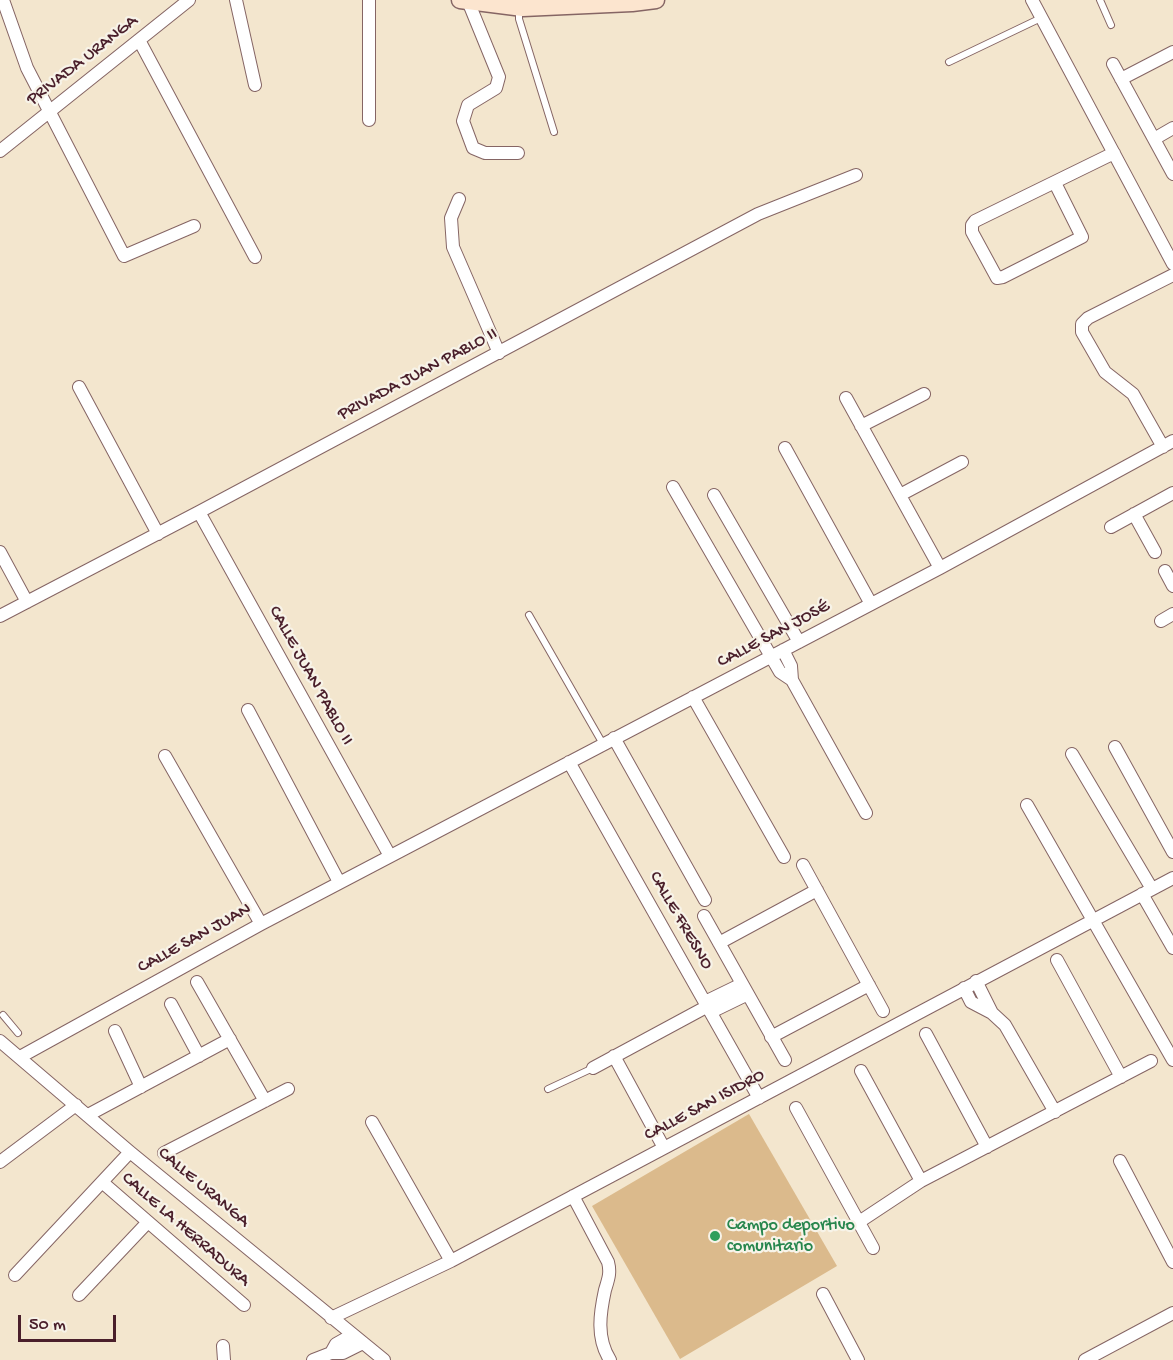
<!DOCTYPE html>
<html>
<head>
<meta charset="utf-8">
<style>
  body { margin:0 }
  #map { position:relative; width:1173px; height:1360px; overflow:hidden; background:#f3e6ce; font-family:"Gochi Hand",sans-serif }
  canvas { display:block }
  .scale { position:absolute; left:18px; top:1315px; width:98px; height:27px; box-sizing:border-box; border:3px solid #4a1f2b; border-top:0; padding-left:8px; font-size:18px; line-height:21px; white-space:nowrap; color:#4a1f2b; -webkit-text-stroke:4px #f7f3e8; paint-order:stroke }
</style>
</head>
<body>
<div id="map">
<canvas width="1173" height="1360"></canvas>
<div class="scale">50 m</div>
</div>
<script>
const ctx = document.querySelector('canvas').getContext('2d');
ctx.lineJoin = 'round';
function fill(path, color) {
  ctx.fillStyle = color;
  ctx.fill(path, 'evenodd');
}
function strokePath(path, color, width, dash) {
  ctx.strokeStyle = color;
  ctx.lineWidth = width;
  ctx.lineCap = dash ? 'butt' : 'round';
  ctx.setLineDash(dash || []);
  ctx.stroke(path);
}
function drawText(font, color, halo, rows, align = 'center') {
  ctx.font = font + ' "Gochi Hand",sans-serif';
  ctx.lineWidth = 4.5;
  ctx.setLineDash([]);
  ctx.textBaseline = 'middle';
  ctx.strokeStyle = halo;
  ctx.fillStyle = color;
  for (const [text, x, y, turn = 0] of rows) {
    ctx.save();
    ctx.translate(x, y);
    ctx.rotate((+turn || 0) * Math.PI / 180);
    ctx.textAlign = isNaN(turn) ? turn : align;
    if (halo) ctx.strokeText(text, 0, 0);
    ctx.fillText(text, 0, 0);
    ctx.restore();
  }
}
fill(new Path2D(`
  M 749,1114 L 837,1266 L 680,1359 L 592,1206 Z`), '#dbba8c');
const service = new Path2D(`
  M 1100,0 L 1111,25
  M 519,8 L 519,19 L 554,132
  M 949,62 L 1041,18
  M 529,615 L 603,744
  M 3,1015 L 18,1033
  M 548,1089 L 593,1068`);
const minor = new Path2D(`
  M 3,0 L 27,68 L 124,256 L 194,226
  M 236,0 L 255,85
  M 369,0 L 369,120
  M 1032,0 L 1173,264
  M 468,1 L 499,77 L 496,88 L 468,105 L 463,121 L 473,148 L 485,153 L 518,153
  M 139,40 L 255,257
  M 1113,64 L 1173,174
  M 1121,79 L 1173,52
  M 1154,139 L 1173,128
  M 0,151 L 189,0
  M 1055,183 L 1082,237 L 1003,277 L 997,278 L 972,232 L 972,225 L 975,221 L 1114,153
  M 459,199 L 451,218 L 453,247 L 499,353
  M 79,387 L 158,534
  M 846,398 L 940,568
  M 861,426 L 924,394
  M 1163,447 L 1133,394 L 1105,372 L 1082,332 L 1082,324 L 1088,318 L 1173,275
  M 785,448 L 871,604
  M 673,487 L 780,672 L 792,680
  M 714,495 L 799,642
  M 900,495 L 962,462
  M 199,512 L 390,856
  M 1134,514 L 1155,552
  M 1111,527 L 1173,493
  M 0,552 L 27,602
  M 1165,571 L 1173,586
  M 0,616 L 199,512 L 758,214 L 856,175
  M 1161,621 L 1173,614
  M 783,650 L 791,666 L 792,680 L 866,813
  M 693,697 L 784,857
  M 248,710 L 339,882
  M 614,738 L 705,900
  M 1115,747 L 1173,852
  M 1072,754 L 1152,889
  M 165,756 L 261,924
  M 569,762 L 759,1098
  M 1027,805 L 1173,1060
  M 803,865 L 883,1011
  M 1142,894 L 1173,948
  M 704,916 L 785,1060
  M 719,943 L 817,890
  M 1057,960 L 1121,1077
  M 976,981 L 992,1013
  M 197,982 L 265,1101
  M 964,988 L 971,1002 L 992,1013 L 1005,1025 L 1055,1112
  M 705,1002 L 742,984
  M 171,1004 L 199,1056
  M 711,1012 L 748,994
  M 115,1031 L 141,1087
  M 926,1034 L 987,1147
  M 771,1037 L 869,985
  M 0,1041 L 130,1152 L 384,1360
  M 614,1056 L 664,1148
  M 20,1057 L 261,924 L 940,568 L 1173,441
  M 593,1068 L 708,1006
  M 861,1071 L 921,1181
  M 796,1108 L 873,1248
  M 88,1115 L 230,1039
  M 372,1122 L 451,1261
  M 164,1153 L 288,1089
  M 1120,1161 L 1173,1262
  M 0,1162 L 76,1105
  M 102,1182 L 244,1305
  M 573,1196 L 608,1262 C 611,1273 608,1280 605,1290 C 600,1313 596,1338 610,1360
  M 859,1222 L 921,1181 L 1151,1061
  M 15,1275 L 130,1152
  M 823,1294 L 858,1360
  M 79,1295 L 147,1223
  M 331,1318 L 451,1261 L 1173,878
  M 223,1346 L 224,1360
  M 331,1353 L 336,1344 L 352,1335
  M 313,1360 L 331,1353 L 343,1353 L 363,1343
  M 1085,1360 L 1173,1313`);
const secondary = new Path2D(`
  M 460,0 L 523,8 L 632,3 L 656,0`);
strokePath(service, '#856564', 8);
strokePath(minor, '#856564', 14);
strokePath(secondary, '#856564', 19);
strokePath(service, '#fff', 6);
strokePath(minor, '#fff', 12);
strokePath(secondary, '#fce5cf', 16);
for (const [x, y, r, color] of [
  [715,1236,6,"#2e9e5b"]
]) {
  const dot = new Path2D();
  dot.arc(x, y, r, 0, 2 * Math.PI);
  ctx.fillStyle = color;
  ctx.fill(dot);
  strokePath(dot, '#f7f3e8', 2);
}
drawText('18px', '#4a1f2b', '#f7f3e8', [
  ["PRIVADA URANGA",83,61,-38],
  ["PRIVADA JUAN PABLO II",418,375,-28],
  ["CALLE SAN JOSÉ",774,635,-28],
  ["CALLE JUAN PABLO II",310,676,61],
  ["CALLE FRESNO",680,921,60],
  ["CALLE SAN JUAN",195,939,-29],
  ["CALLE SAN ISIDRO",705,1106,-28],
  ["CALLE URANGA",203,1188,40],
  ["CALLE LA HERRADURA",185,1230,41]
]);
drawText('18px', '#27864d', '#f7f3e8', [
  ["Campo deportivo",727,1226],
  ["comunitario",727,1247]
], 'left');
</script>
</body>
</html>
